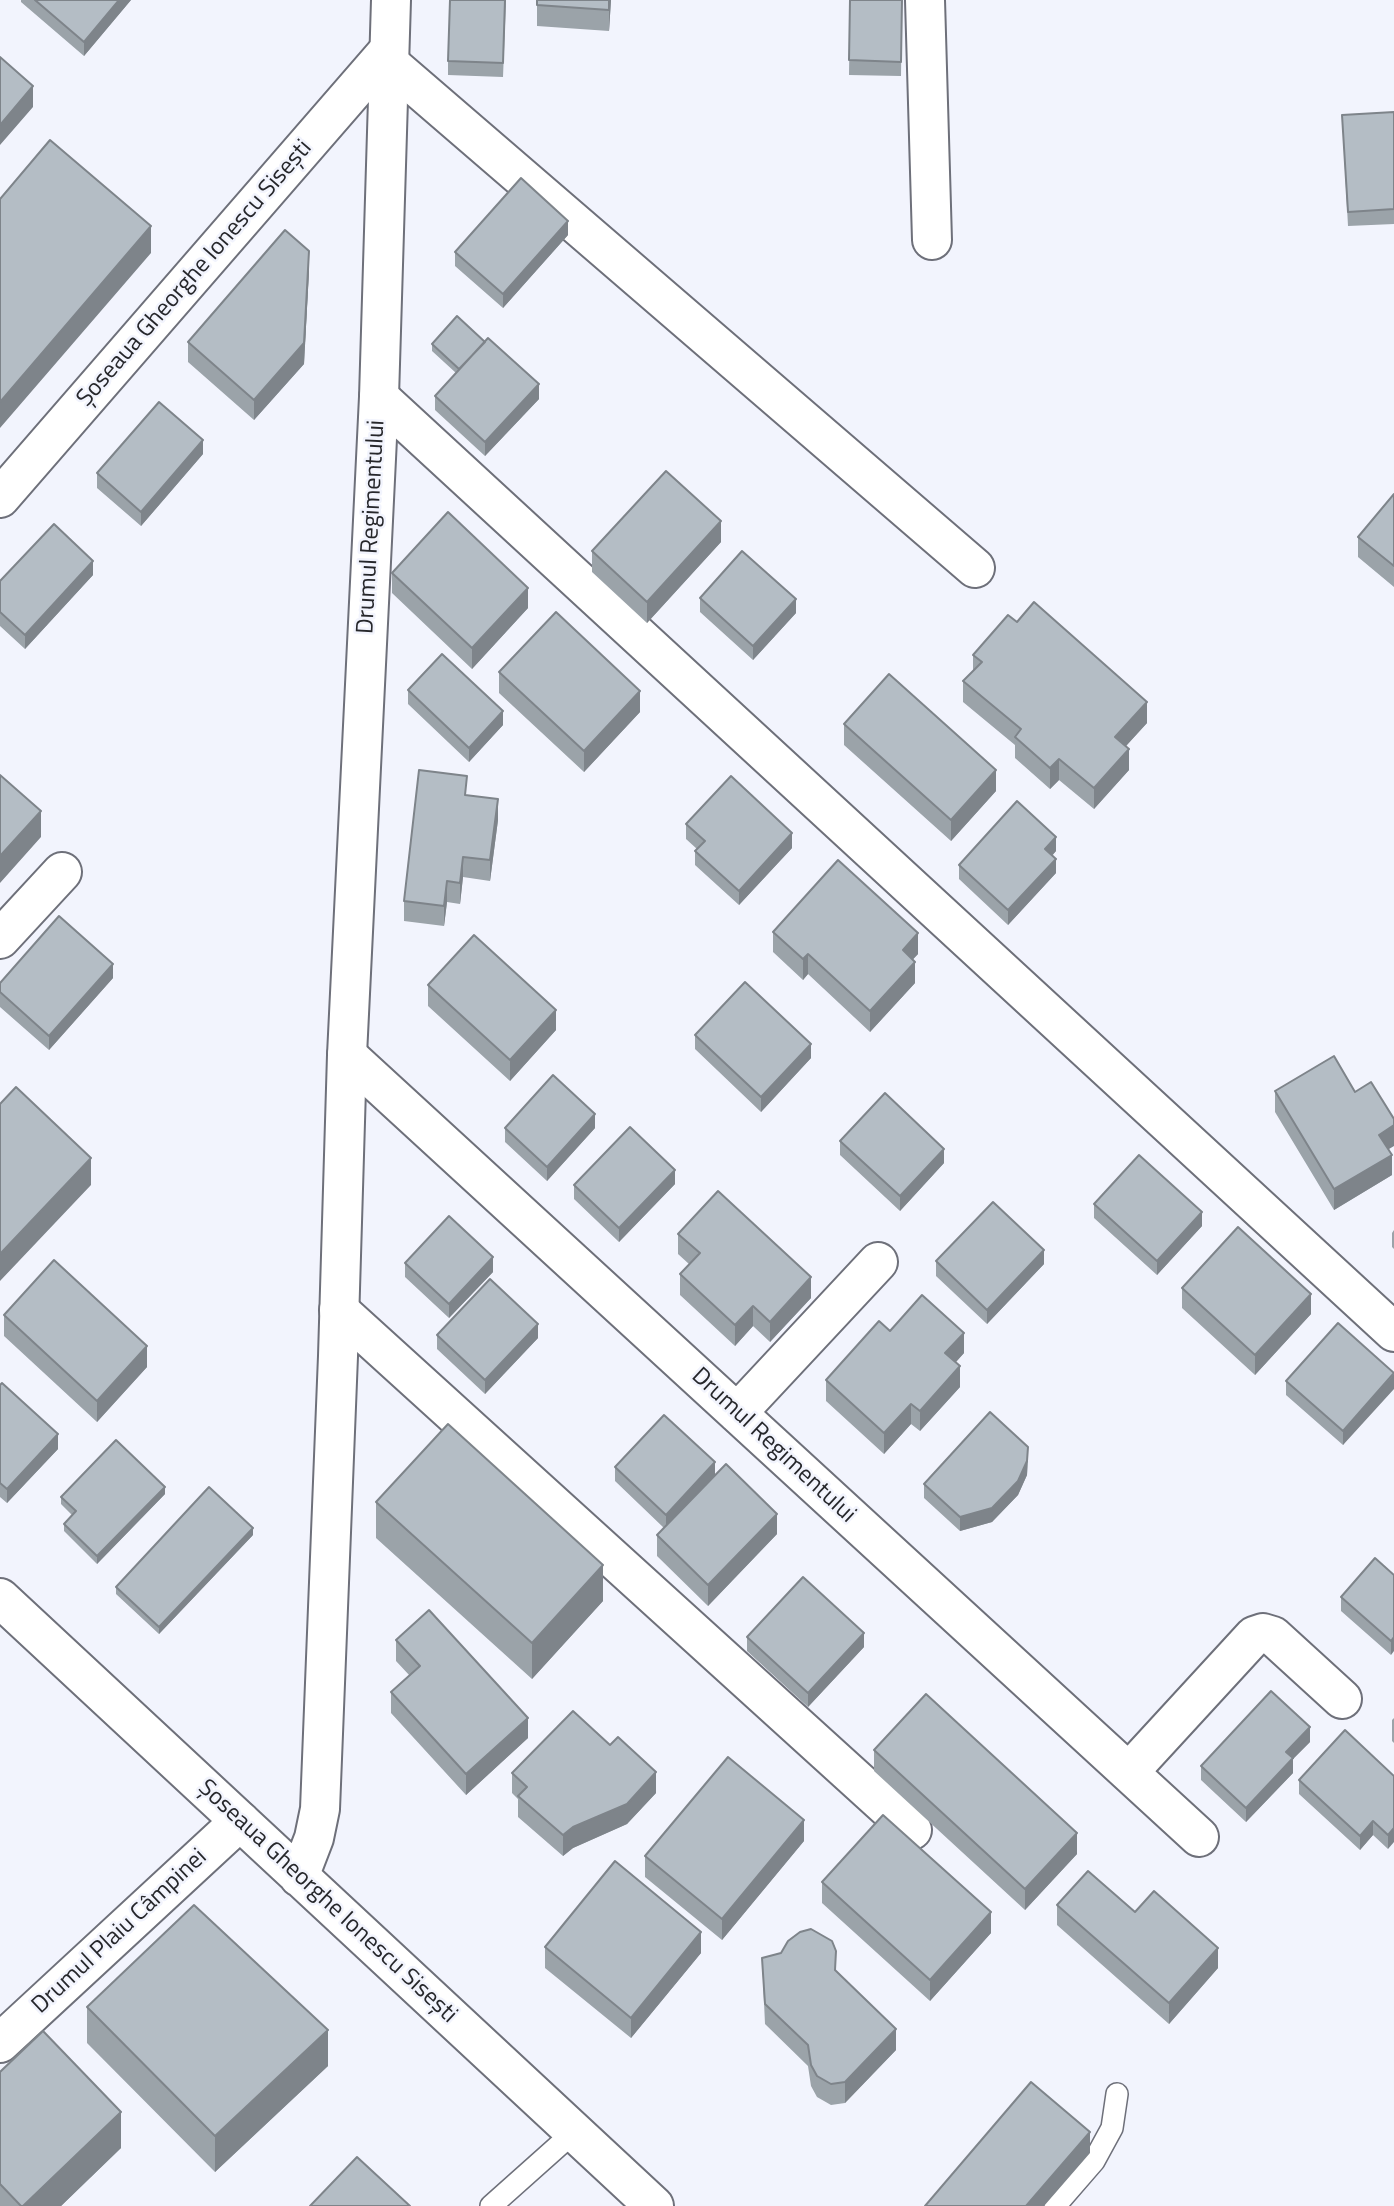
<!DOCTYPE html>
<html>
<head>
<meta charset="utf-8">
<style>
  body { margin:0 }
  canvas { display:block; background:#f2f4fd }
</style>
</head>
<body>
<canvas width="1394" height="2206"></canvas>
<script>
const ctx = document.querySelector('canvas').getContext('2d');
ctx.lineJoin = 'round';
function strokePath(path, color, width, dash) {
  ctx.strokeStyle = color;
  ctx.lineWidth = width;
  ctx.lineCap = dash ? 'butt' : 'round';
  ctx.setLineDash(dash || []);
  ctx.stroke(path);
}
function fill(path, color) {
  ctx.fillStyle = color;
  ctx.fill(path, 'evenodd');
}
function drawText(font, color, halo, rows, align = 'center') {
  ctx.font = font + ' "Titillium Web",sans-serif';
  ctx.lineWidth = 5;
  ctx.setLineDash([]);
  ctx.textBaseline = 'middle';
  ctx.strokeStyle = halo;
  ctx.fillStyle = color;
  for (const [text, x, y, turn = 0] of rows) {
    ctx.save();
    ctx.translate(x, y);
    ctx.rotate((+turn || 0) * Math.PI / 180);
    ctx.textAlign = isNaN(turn) ? turn : align;
    if (halo) ctx.strokeText(text, 0, 0);
    ctx.fillText(text, 0, 0);
    ctx.restore();
  }
}
const lane = new Path2D(`
  M 491,2206 L 574,2132
  M 1055,2206 L 1094,2161 L 1112,2128 L 1117,2094`);
const street = new Path2D(`
  M 925,0 L 932,240
  M 389,63 L 975,568
  M 379,397 L 1394,1332
  M 0,498 L 389,50
  M 0,939 L 62,872
  M 347,1055 L 1199,1837
  M 339,1310 L 912,1830
  M 737,1413 L 878,1262
  M 1129,1772 L 1254,1636 L 1263,1633 L 1273,1636 L 1342,1699
  M 0,2043 L 240,1821`);
const secondary = new Path2D(`
  M 0,1598 L 654,2206
  M 299,1877 L 314,1838 L 320,1809 L 338,1356 L 347,1055 L 379,397 L 391,0`);
strokePath(lane, '#6e707a', 24);
strokePath(street, '#6e707a', 42);
strokePath(secondary, '#6e707a', 42);
strokePath(lane, '#fff', 21);
strokePath(street, '#fff', 38);
strokePath(secondary, '#fff', 38);
fill(new Path2D(`
  M 21,0 L 131,0 L 84,56 L 21,2 Z
  M 506,0 L 503,77 L 448,75 L 448,61 Z
  M 537,0 L 611,0 L 609,31 L 537,26 Z
  M 850,0 L 902,0 L 901,76 L 849,75 Z
  M 1394,112 L 1394,224 L 1348,226 L 1342,115 Z
  M 568,235 L 503,308 L 455,266 L 455,252 Z
  M 309,271 L 304,364 L 254,420 L 188,362 L 188,342 Z
  M 485,342 L 539,399 L 485,456 L 435,410 L 435,396 L 456,373 L 432,351 L 432,344 Z
  M 203,454 L 141,526 L 97,488 L 97,473 Z
  M 1394,494 L 1394,587 L 1358,557 L 1358,537 Z
  M 721,542 L 647,623 L 592,572 L 592,551 Z
  M 392,573 L 528,608 L 472,669 L 392,593 Z
  M 93,575 L 25,649 L 0,626 L 0,581 Z
  M 700,598 L 796,613 L 753,660 L 700,612 Z
  M 973,655 L 1147,723 L 1126,746 L 1129,770 L 1094,809 L 1059,780 L 1050,789 L 1015,758 L 1015,745 L 963,702 L 963,681 L 973,671 Z
  M 499,672 L 640,712 L 584,772 L 499,693 Z
  M 408,690 L 503,725 L 469,762 L 408,704 Z
  M 844,724 L 996,791 L 951,841 L 844,745 Z
  M 467,796 L 498,820 L 490,881 L 463,877 L 460,904 L 447,902 L 444,926 L 404,921 L 404,901 Z
  M 686,824 L 792,848 L 739,905 L 695,865 L 695,851 L 697,849 L 686,839 Z
  M 1056,851 L 1052,856 L 1056,873 L 1008,925 L 959,879 L 959,865 Z
  M 773,932 L 918,954 L 913,959 L 915,983 L 870,1032 L 808,974 L 803,980 L 773,952 Z
  M 113,978 L 49,1050 L 0,1007 L 0,983 Z
  M 428,985 L 556,1030 L 510,1081 L 428,1006 Z
  M 695,1035 L 811,1058 L 761,1112 L 695,1049 Z
  M 1275,1091 L 1355,1092 L 1389,1149 L 1392,1175 L 1334,1210 L 1275,1112 Z
  M 505,1128 L 595,1128 L 547,1181 L 505,1142 Z
  M 840,1141 L 944,1163 L 900,1211 L 840,1155 Z
  M 675,1184 L 619,1242 L 574,1199 L 574,1185 Z
  M 1094,1204 L 1202,1226 L 1157,1275 L 1094,1218 Z
  M 1394,1230 L 1394,1249 L 1392,1247 L 1392,1233 Z
  M 678,1234 L 811,1298 L 770,1342 L 753,1326 L 735,1346 L 680,1295 L 680,1274 L 689,1264 L 678,1254 Z
  M 936,1261 L 1044,1264 L 987,1324 L 936,1276 Z
  M 405,1263 L 493,1272 L 449,1318 L 405,1277 Z
  M 1182,1288 L 1311,1314 L 1255,1375 L 1182,1308 Z
  M 4,1315 L 147,1367 L 97,1422 L 4,1336 Z
  M 890,1331 L 964,1353 L 956,1362 L 960,1387 L 920,1431 L 911,1424 L 884,1454 L 826,1401 L 826,1380 Z
  M 437,1335 L 538,1338 L 485,1394 L 437,1349 Z
  M 1394,1373 L 1343,1445 L 1286,1395 L 1286,1381 Z
  M 0,1385 L 58,1449 L 7,1503 L 0,1497 Z
  M 1028,1461 L 1027,1475 L 1018,1495 L 992,1522 L 960,1531 L 924,1498 L 924,1484 Z
  M 615,1467 L 777,1534 L 708,1606 L 657,1556 L 657,1535 L 664,1528 L 615,1481 Z
  M 165,1494 L 97,1564 L 64,1531 L 64,1524 L 72,1515 L 61,1504 L 61,1497 Z
  M 376,1502 L 603,1601 L 532,1679 L 376,1538 Z
  M 253,1535 L 159,1634 L 116,1594 L 116,1587 Z
  M 1394,1575 L 1391,1655 L 1341,1611 L 1341,1597 Z
  M 747,1637 L 864,1647 L 808,1707 L 747,1651 Z
  M 396,1640 L 528,1738 L 466,1795 L 391,1713 L 391,1692 L 410,1676 L 396,1661 Z
  M 1394,1718 L 1394,1743 L 1392,1741 L 1392,1720 Z
  M 1310,1742 L 1293,1759 L 1293,1773 L 1246,1822 L 1201,1780 L 1201,1766 Z
  M 874,1750 L 1077,1854 L 1025,1910 L 874,1771 Z
  M 512,1773 L 656,1793 L 627,1824 L 573,1848 L 563,1856 L 518,1817 L 518,1799 L 512,1793 Z
  M 1394,1776 L 1388,1849 L 1373,1835 L 1360,1850 L 1299,1794 L 1299,1780 Z
  M 804,1841 L 722,1940 L 645,1877 L 645,1856 Z
  M 822,1882 L 991,1933 L 930,2001 L 822,1903 Z
  M 1057,1905 L 1135,1912 L 1218,1968 L 1169,2024 L 1057,1925 Z
  M 545,1947 L 701,1953 L 631,2038 L 545,1968 Z
  M 762,1958 L 836,1971 L 896,2050 L 845,2103 L 831,2105 L 817,2097 L 811,2086 L 808,2066 L 765,2024 Z
  M 87,2007 L 328,2066 L 215,2172 L 87,2043 Z
  M 0,2072 L 121,2148 L 61,2206 L 0,2206 Z`), '#9ba3a9');
fill(new Path2D(`
  M 119,0 L 131,0 L 84,56 L 84,42 Z
  M 609,0 L 611,0 L 609,31 Z
  M 33,86 L 33,107 L 0,145 L 0,125 Z
  M 568,221 L 568,235 L 503,308 L 503,294 Z
  M 151,226 L 151,253 L 0,428 L 0,402 Z
  M 309,251 L 309,271 L 304,364 L 254,420 L 254,400 Z
  M 539,384 L 539,399 L 485,456 L 485,442 Z
  M 203,440 L 203,454 L 141,526 L 141,512 Z
  M 721,521 L 721,542 L 647,623 L 647,602 Z
  M 93,561 L 93,575 L 25,649 L 25,635 Z
  M 528,588 L 528,608 L 472,669 L 472,648 Z
  M 796,599 L 796,613 L 753,660 L 753,646 Z
  M 640,691 L 640,712 L 584,772 L 584,751 Z
  M 1147,702 L 1147,723 L 1115,758 L 1115,737 Z
  M 503,711 L 503,725 L 469,762 L 469,748 Z
  M 1129,749 L 1129,770 L 1094,809 L 1094,788 Z
  M 1059,759 L 1059,780 L 1050,789 L 1050,768 Z
  M 996,770 L 996,791 L 951,841 L 951,820 Z
  M 498,799 L 498,820 L 490,881 L 490,860 Z
  M 41,811 L 41,837 L 0,883 L 0,856 Z
  M 792,833 L 792,848 L 739,905 L 739,891 Z
  M 1056,837 L 1056,851 L 1045,863 L 1045,849 Z
  M 463,857 L 463,877 L 460,904 L 460,883 Z
  M 1056,859 L 1056,873 L 1008,925 L 1008,910 Z
  M 447,881 L 447,902 L 444,926 L 444,906 Z
  M 918,933 L 918,954 L 903,970 L 903,950 Z
  M 808,954 L 808,974 L 803,980 L 803,959 Z
  M 915,962 L 915,983 L 870,1032 L 870,1011 Z
  M 113,964 L 113,978 L 49,1050 L 49,1036 Z
  M 556,1010 L 556,1030 L 510,1081 L 510,1060 Z
  M 811,1044 L 811,1058 L 761,1112 L 761,1097 Z
  M 595,1114 L 595,1128 L 547,1181 L 547,1167 Z
  M 1394,1125 L 1394,1146 L 1379,1155 L 1379,1135 Z
  M 944,1149 L 944,1163 L 900,1211 L 900,1196 Z
  M 1392,1155 L 1392,1175 L 1334,1210 L 1334,1189 Z
  M 91,1158 L 91,1185 L 0,1281 L 0,1254 Z
  M 675,1170 L 675,1184 L 619,1242 L 619,1228 Z
  M 1202,1212 L 1202,1226 L 1157,1275 L 1157,1261 Z
  M 1044,1250 L 1044,1264 L 987,1324 L 987,1310 Z
  M 493,1257 L 493,1272 L 449,1318 L 449,1304 Z
  M 811,1277 L 811,1298 L 770,1342 L 770,1322 Z
  M 1311,1294 L 1311,1314 L 1255,1375 L 1255,1355 Z
  M 753,1306 L 753,1326 L 735,1346 L 735,1325 Z
  M 538,1324 L 538,1338 L 485,1394 L 485,1380 Z
  M 964,1333 L 964,1353 L 945,1374 L 945,1353 Z
  M 147,1346 L 147,1367 L 97,1422 L 97,1401 Z
  M 960,1366 L 960,1387 L 920,1431 L 920,1411 Z
  M 1394,1374 L 1394,1389 L 1343,1445 L 1343,1431 Z
  M 911,1404 L 911,1424 L 884,1454 L 884,1433 Z
  M 58,1434 L 58,1449 L 7,1503 L 7,1489 Z
  M 1028,1447 L 1027,1475 L 1018,1495 L 992,1522 L 960,1531 L 960,1517 Z
  M 715,1462 L 715,1477 L 666,1529 L 666,1515 Z
  M 165,1487 L 165,1494 L 97,1564 L 97,1556 Z
  M 777,1514 L 777,1534 L 708,1606 L 708,1585 Z
  M 253,1528 L 253,1535 L 159,1634 L 159,1627 Z
  M 603,1565 L 603,1601 L 532,1679 L 532,1643 Z
  M 864,1633 L 864,1647 L 808,1707 L 808,1693 Z
  M 1394,1637 L 1394,1651 L 1391,1655 L 1391,1641 Z
  M 528,1718 L 528,1738 L 466,1795 L 466,1774 Z
  M 1310,1727 L 1310,1742 L 1293,1759 L 1293,1773 L 1246,1822 L 1246,1808 L 1286,1752 Z
  M 656,1772 L 656,1793 L 627,1824 L 573,1848 L 563,1856 L 563,1835 L 573,1827 Z
  M 804,1820 L 804,1841 L 722,1940 L 722,1919 Z
  M 1373,1821 L 1373,1835 L 1360,1850 L 1360,1836 Z
  M 1394,1828 L 1394,1842 L 1388,1849 L 1388,1835 Z
  M 1077,1833 L 1077,1854 L 1025,1910 L 1025,1889 Z
  M 991,1912 L 991,1933 L 930,2001 L 930,1980 Z
  M 701,1932 L 701,1953 L 631,2038 L 631,2018 Z
  M 1218,1948 L 1218,1968 L 1169,2024 L 1169,2003 Z
  M 896,2029 L 896,2050 L 845,2103 L 845,2082 Z
  M 328,2030 L 328,2066 L 215,2172 L 215,2136 Z
  M 121,2112 L 121,2148 L 61,2206 L 23,2206 Z
  M 1090,2132 L 1090,2153 L 1044,2206 L 1026,2206 Z`), '#7e848a');
const building = new Path2D(`
  M 35,0 L 119,0 L 84,42 Z
  M 450,0 L 505,0 L 503,63 L 448,61 Z
  M 537,0 L 609,0 L 609,10 L 537,5 Z
  M 850,0 L 902,0 L 901,62 L 849,60 Z
  M 0,57 L 33,86 L 0,125 Z
  M 1394,112 L 1394,209 L 1348,212 L 1342,115 Z
  M 50,140 L 151,226 L 0,402 L 0,199 Z
  M 521,178 L 568,221 L 503,294 L 455,252 Z
  M 285,230 L 309,251 L 304,343 L 254,400 L 188,342 Z
  M 457,316 L 485,342 L 459,369 L 432,344 Z
  M 488,338 L 539,384 L 485,442 L 435,396 Z
  M 159,402 L 203,440 L 141,512 L 97,473 Z
  M 666,471 L 721,521 L 647,602 L 592,551 Z
  M 1394,494 L 1394,566 L 1358,537 Z
  M 448,512 L 528,588 L 472,648 L 392,573 Z
  M 54,524 L 93,561 L 25,635 L 0,612 L 0,581 Z
  M 742,551 L 796,599 L 753,646 L 700,598 Z
  M 1034,602 L 1147,702 L 1115,737 L 1129,749 L 1094,788 L 1059,759 L 1050,768 L 1015,737 L 1021,729 L 963,681 L 982,662 L 973,655 L 1008,615 L 1017,622 Z
  M 556,612 L 640,691 L 584,751 L 499,672 Z
  M 442,654 L 503,711 L 469,748 L 408,690 Z
  M 889,674 L 996,770 L 951,820 L 844,724 Z
  M 419,770 L 467,776 L 465,795 L 498,799 L 490,860 L 463,857 L 460,883 L 447,881 L 444,906 L 404,901 Z
  M 0,775 L 41,811 L 0,856 Z
  M 731,776 L 792,833 L 739,891 L 695,851 L 705,841 L 686,824 Z
  M 1017,801 L 1056,837 L 1045,849 L 1056,859 L 1008,910 L 959,865 Z
  M 838,860 L 918,933 L 903,950 L 915,962 L 870,1011 L 808,954 L 803,959 L 773,932 Z
  M 59,916 L 113,964 L 49,1036 L 0,992 L 0,983 Z
  M 474,935 L 556,1010 L 510,1060 L 428,985 Z
  M 745,982 L 811,1044 L 761,1097 L 695,1035 Z
  M 1334,1056 L 1355,1092 L 1371,1082 L 1394,1119 L 1394,1125 L 1379,1135 L 1392,1155 L 1334,1189 L 1275,1091 Z
  M 553,1075 L 595,1114 L 547,1167 L 505,1128 Z
  M 16,1087 L 91,1158 L 0,1254 L 0,1104 Z
  M 885,1093 L 944,1149 L 900,1196 L 840,1141 Z
  M 630,1127 L 675,1170 L 619,1228 L 574,1185 Z
  M 1139,1155 L 1202,1212 L 1157,1261 L 1094,1204 Z
  M 718,1191 L 811,1277 L 770,1322 L 753,1306 L 735,1325 L 680,1274 L 700,1253 L 678,1234 Z
  M 993,1202 L 1044,1250 L 987,1310 L 936,1261 Z
  M 449,1216 L 493,1257 L 449,1304 L 405,1263 Z
  M 1238,1227 L 1311,1294 L 1255,1355 L 1182,1288 Z
  M 54,1260 L 147,1346 L 97,1401 L 4,1315 Z
  M 490,1279 L 538,1324 L 485,1380 L 437,1335 Z
  M 922,1295 L 964,1333 L 945,1353 L 960,1366 L 920,1411 L 911,1404 L 884,1433 L 826,1380 L 879,1321 L 890,1331 Z
  M 1338,1323 L 1394,1373 L 1343,1431 L 1286,1381 Z
  M 2,1383 L 58,1434 L 7,1489 L 0,1483 L 0,1385 Z
  M 990,1412 L 1028,1447 L 1027,1461 L 1018,1481 L 992,1508 L 960,1517 L 924,1484 Z
  M 664,1415 L 715,1462 L 666,1515 L 615,1467 Z
  M 448,1424 L 603,1565 L 532,1643 L 376,1502 Z
  M 116,1440 L 165,1487 L 97,1556 L 64,1524 L 76,1511 L 61,1497 Z
  M 726,1464 L 777,1514 L 708,1585 L 657,1535 Z
  M 209,1487 L 253,1528 L 159,1627 L 116,1587 Z
  M 1375,1558 L 1394,1575 L 1394,1637 L 1391,1641 L 1341,1597 Z
  M 803,1577 L 864,1633 L 808,1693 L 747,1637 Z
  M 429,1610 L 528,1718 L 466,1774 L 391,1692 L 420,1666 L 396,1640 Z
  M 1271,1691 L 1310,1727 L 1286,1752 L 1293,1758 L 1246,1808 L 1201,1766 Z
  M 926,1694 L 1077,1833 L 1025,1889 L 874,1750 Z
  M 573,1711 L 610,1745 L 618,1737 L 656,1772 L 627,1804 L 573,1827 L 563,1835 L 518,1796 L 527,1787 L 512,1773 Z
  M 1345,1730 L 1394,1776 L 1394,1828 L 1388,1835 L 1373,1821 L 1360,1836 L 1299,1780 Z
  M 728,1757 L 804,1820 L 722,1919 L 645,1856 Z
  M 883,1815 L 991,1912 L 930,1980 L 822,1882 Z
  M 615,1861 L 701,1932 L 631,2018 L 545,1947 Z
  M 1088,1871 L 1135,1912 L 1154,1891 L 1218,1948 L 1169,2003 L 1057,1905 Z
  M 194,1905 L 328,2030 L 215,2136 L 87,2007 Z
  M 811,1929 L 832,1941 L 836,1951 L 835,1970 L 896,2029 L 845,2082 L 831,2084 L 817,2076 L 811,2065 L 808,2045 L 765,2004 L 762,1958 L 781,1953 L 788,1941 L 800,1932 Z
  M 43,2031 L 121,2112 L 23,2206 L 21,2206 L 0,2184 L 0,2072 Z
  M 1031,2082 L 1090,2132 L 1026,2206 L 925,2206 Z
  M 357,2157 L 410,2206 L 310,2206 Z`);
fill(building, '#b4bdc5');
strokePath(building, '#7e848a', 2);
drawText('24px', '#26272b', '#f2f4fd', [
  ["Șoseaua Gheorghe Ionescu Sisești",195,274,-49],
  ["Drumul Regimentului",372,527,-87],
  ["Drumul Regimentului",773,1446,43],
  ["Șoseaua Gheorghe Ionescu Sisești",327,1902,43],
  ["Drumul Plaiu Câmpinei",120,1932,-43]
]);
</script>
</body>
</html>
